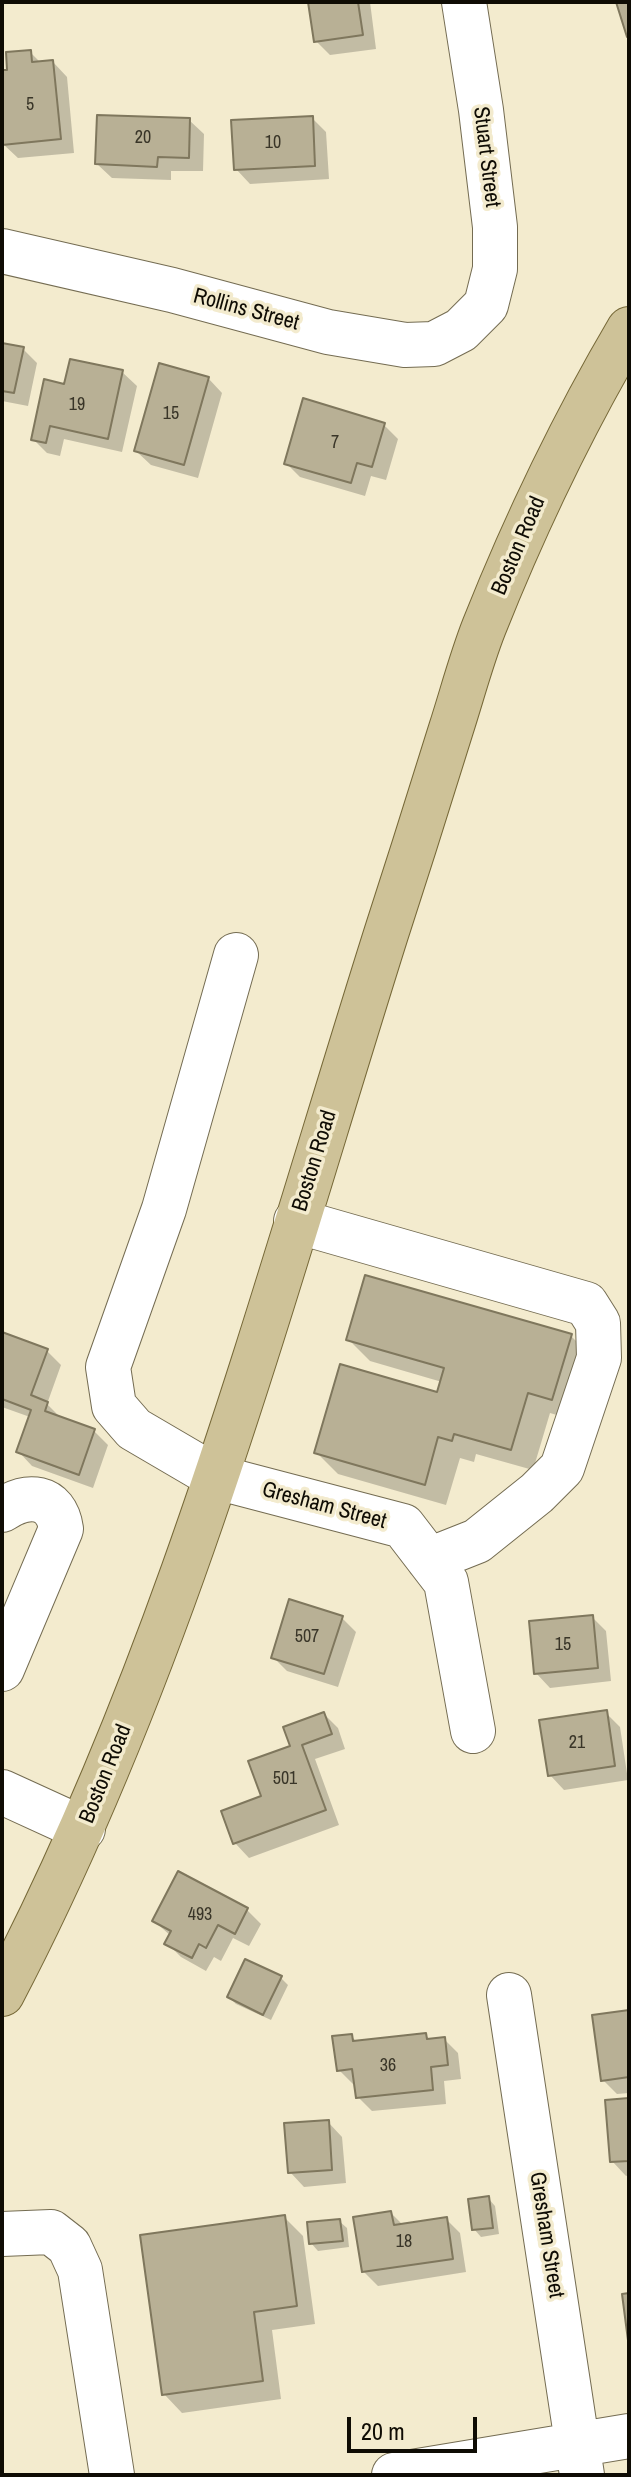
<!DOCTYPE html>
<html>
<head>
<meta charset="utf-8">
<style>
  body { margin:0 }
  #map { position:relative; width:631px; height:2477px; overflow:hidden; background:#f3ebce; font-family:"Archivo Narrow",sans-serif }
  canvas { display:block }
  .frame { position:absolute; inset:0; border:4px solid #0f0c04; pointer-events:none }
  .scale { position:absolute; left:347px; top:2417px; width:130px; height:36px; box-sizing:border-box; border:4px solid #0f0c04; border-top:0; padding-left:10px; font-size:24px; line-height:28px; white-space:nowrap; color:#0f0c04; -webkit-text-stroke:6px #f3ebce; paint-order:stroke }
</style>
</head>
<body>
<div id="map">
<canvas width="631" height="2477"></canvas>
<div class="frame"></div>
<div class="scale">20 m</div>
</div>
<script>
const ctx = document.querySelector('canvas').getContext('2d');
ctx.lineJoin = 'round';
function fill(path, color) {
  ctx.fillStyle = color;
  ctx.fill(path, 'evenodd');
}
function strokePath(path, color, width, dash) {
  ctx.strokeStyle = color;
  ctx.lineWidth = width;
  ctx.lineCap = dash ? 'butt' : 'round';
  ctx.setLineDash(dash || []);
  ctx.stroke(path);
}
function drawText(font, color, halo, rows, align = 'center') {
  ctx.font = font + ' "Archivo Narrow",sans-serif';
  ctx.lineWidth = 7;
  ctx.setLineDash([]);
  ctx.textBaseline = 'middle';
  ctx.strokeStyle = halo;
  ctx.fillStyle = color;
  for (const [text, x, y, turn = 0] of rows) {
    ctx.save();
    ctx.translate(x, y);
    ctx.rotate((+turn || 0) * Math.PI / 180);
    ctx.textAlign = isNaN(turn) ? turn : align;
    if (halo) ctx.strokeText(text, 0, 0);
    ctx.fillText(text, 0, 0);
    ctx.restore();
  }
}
fill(new Path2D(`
  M 310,2 L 370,2 L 376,49 L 330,55 L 316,41 Z
  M 30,52 L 41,63 L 53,62 L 67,77 L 74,153 L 18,158 L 3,144 L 2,72 L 10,71 Z
  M 312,118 L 326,132 L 329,179 L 250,184 L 236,169 Z
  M 189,120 L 204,134 L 203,171 L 171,171 L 171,180 L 112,178 L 97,164 Z
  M 2,345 L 23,349 L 37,363 L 28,406 L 2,401 Z
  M 122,372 L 137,386 L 122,452 L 64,439 L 60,456 L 47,453 L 33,439 L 66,386 Z
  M 208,378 L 222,393 L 198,478 L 151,465 L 136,451 Z
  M 384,425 L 398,439 L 386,480 L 371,476 L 365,496 L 300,477 L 286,463 Z
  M 2,1334 L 47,1351 L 61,1365 L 47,1404 L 62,1419 L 94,1431 L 108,1445 L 93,1488 L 32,1466 L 18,1451 L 30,1417 L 2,1407 Z
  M 571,1336 L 593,1358 L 574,1420 L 550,1413 L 533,1470 L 476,1454 L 474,1462 L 460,1458 L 446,1505 L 338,1474 L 316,1452 L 438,1394 L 442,1382 L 370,1361 L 348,1339 Z
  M 592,1617 L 606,1631 L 611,1681 L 550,1688 L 536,1673 Z
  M 342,1618 L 356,1632 L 338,1687 L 287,1671 L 273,1657 Z
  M 606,1713 L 620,1727 L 628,1780 L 564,1790 L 550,1775 Z
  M 324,1714 L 338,1728 L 345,1749 L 315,1759 L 339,1825 L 249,1858 L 235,1843 L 223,1812 L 264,1797 L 293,1747 Z
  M 179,1874 L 247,1910 L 261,1924 L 249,1946 L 233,1938 L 221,1961 L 214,1957 L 206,1971 L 181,1957 L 167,1943 L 171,1936 L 154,1921 Z
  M 281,1978 L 288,1985 L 271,2020 L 236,2004 L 229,1997 Z
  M 629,2012 L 629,2093 L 617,2094 L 603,2080 Z
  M 425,2035 L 430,2040 L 444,2039 L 458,2053 L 461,2079 L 444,2081 L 446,2104 L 372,2111 L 358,2097 L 356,2084 L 353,2084 L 339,2070 L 351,2036 L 357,2042 Z
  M 629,2100 L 629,2175 L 626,2176 L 612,2161 Z
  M 328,2122 L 342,2137 L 346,2183 L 304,2187 L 290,2172 Z
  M 488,2198 L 495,2206 L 499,2234 L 481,2237 L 474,2229 Z
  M 391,2213 L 403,2225 L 446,2219 L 460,2233 L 466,2272 L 378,2286 L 363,2271 Z
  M 284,2217 L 303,2236 L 315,2324 L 272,2330 L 281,2399 L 182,2413 L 164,2394 Z
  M 339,2221 L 347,2228 L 349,2247 L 318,2251 L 311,2243 Z`), '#0003');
const building = new Path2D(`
  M 308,2 L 358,2 L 363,35 L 314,42 Z
  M 616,2 L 629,2 L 629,37 L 627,37 Z
  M 31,50 L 32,62 L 53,60 L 61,139 L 2,145 L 2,70 L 7,70 L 6,52 Z
  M 97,115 L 190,118 L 189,158 L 158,157 L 157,167 L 95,164 Z
  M 313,116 L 315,166 L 234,170 L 231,120 Z
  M 2,343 L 24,347 L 14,393 L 2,391 Z
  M 70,359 L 123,370 L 108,439 L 50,426 L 46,443 L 31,440 L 44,379 L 64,384 Z
  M 159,363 L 209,377 L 184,465 L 134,451 Z
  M 303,398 L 385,423 L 372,467 L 357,463 L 351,483 L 284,464 Z
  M 365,1275 L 572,1334 L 552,1400 L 528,1393 L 511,1450 L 454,1434 L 452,1441 L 438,1437 L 425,1485 L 314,1453 L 340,1364 L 437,1392 L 444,1368 L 346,1340 Z
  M 2,1332 L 48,1349 L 31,1395 L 48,1402 L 45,1411 L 95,1429 L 79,1475 L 16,1452 L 31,1410 L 2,1399 Z
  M 289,1599 L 343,1616 L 324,1674 L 271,1658 Z
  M 593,1615 L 598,1668 L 534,1674 L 529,1621 Z
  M 607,1710 L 615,1766 L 548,1776 L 539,1720 Z
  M 324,1712 L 332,1734 L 302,1745 L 326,1810 L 233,1844 L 221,1811 L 261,1796 L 248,1761 L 290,1746 L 283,1727 Z
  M 178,1871 L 248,1908 L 235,1934 L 218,1925 L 206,1948 L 199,1944 L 192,1958 L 164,1944 L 171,1931 L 152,1921 Z
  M 245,1959 L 282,1976 L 263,2015 L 227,1997 Z
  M 629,2010 L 629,2077 L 601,2081 L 592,2015 Z
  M 426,2033 L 427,2039 L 445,2037 L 448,2065 L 431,2067 L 433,2090 L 356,2098 L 352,2069 L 337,2071 L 332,2036 L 352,2034 L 353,2041 Z
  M 629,2098 L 629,2161 L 610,2162 L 605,2100 Z
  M 329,2120 L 332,2170 L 288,2173 L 284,2123 Z
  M 489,2196 L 493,2228 L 472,2230 L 468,2199 Z
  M 391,2211 L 394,2225 L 447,2217 L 453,2259 L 362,2272 L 353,2217 Z
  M 285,2215 L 297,2306 L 254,2312 L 263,2381 L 162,2395 L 140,2235 Z
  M 340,2219 L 343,2241 L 309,2244 L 307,2222 Z
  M 629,2293 L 629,2348 L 622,2294 Z`);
fill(building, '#b8b095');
strokePath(building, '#7f775d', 2);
const minor = new Path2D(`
  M 2,251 L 172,290 L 328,332 L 405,345 L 434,344 L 461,330 L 486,305 L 495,269 L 495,227 L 481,110 L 464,2
  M 236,955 L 164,1209 L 108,1367 L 114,1406 L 134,1429 L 216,1477 L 403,1526 L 446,1582 L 473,1731
  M 296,1221 L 586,1304 L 598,1323 L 599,1358 L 562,1468 L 537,1493 L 477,1541 L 429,1560
  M 2,1510 C 27,1493 56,1494 61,1529 L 2,1669
  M 2,1792 L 83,1829
  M 509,1995 L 582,2475
  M 2,2234 L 51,2232 L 69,2246 L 80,2270 L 112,2475
  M 394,2475 L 629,2436`);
const major = new Path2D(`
  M 2,1994 C 177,1660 273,1292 386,934 C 408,866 430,797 451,729 C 462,695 471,660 484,627 C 525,524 573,424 629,329`);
strokePath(minor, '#746c52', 46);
strokePath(major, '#766837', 46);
strokePath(minor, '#fff', 44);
strokePath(major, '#cec298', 44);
drawText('18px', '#393528', null, [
  ["5",30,105],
  ["20",143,138],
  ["10",273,143],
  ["19",77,405],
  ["15",171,414],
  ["7",335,443],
  ["507",307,1637],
  ["15",563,1645],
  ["21",577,1743],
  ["501",285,1779],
  ["493",200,1915],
  ["36",388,2066],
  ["18",404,2242]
]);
drawText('22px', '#0f0c04', '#f3ebce', [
  ["Stuart Street",486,157,83],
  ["Rollins Street",246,310,15],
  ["Boston Road",519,546,-67],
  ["Boston Road",315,1161,-73],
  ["Gresham Street",324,1506,15],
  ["Boston Road",106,1774,-68],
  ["Gresham Street",546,2235,81]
]);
</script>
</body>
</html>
